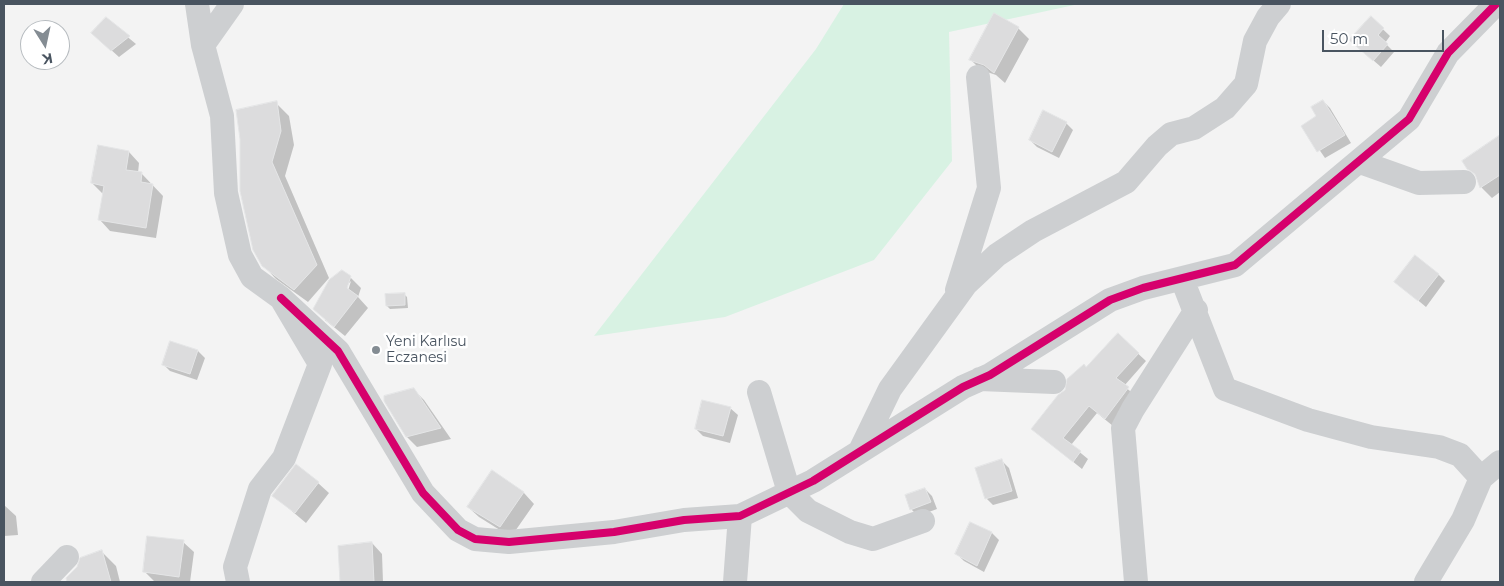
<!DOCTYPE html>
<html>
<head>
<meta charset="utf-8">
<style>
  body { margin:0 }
  #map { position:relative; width:1504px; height:586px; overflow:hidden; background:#f3f3f3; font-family:Montserrat,sans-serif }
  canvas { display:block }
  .frame { position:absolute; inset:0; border:5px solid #495460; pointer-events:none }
  .north { position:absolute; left:20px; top:20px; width:50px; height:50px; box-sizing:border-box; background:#fff; border:1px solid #b6bbbf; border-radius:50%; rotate:170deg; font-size:14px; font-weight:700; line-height:20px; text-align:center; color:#495460 }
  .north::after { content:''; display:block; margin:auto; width:18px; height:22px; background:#848c93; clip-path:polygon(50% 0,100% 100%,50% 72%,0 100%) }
  .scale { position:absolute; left:1322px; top:30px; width:122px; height:22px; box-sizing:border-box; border:2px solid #495460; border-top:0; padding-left:6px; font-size:15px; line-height:18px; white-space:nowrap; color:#495460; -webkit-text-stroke:4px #fff; paint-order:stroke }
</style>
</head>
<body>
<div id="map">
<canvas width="1504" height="586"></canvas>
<div class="frame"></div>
<div class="north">K</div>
<div class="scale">50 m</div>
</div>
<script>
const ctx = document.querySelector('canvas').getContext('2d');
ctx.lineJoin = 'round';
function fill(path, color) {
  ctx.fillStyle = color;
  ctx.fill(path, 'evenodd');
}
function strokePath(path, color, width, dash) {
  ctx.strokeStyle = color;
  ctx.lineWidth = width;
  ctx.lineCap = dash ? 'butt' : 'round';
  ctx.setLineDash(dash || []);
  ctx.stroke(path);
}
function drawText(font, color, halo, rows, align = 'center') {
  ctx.font = font + ' Montserrat,sans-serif';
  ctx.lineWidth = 5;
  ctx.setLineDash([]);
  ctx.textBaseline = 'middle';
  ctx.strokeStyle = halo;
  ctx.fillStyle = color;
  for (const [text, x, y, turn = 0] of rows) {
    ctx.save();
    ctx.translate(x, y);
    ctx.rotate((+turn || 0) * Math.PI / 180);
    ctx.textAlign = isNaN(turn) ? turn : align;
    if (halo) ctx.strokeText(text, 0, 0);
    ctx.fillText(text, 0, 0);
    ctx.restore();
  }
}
fill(new Path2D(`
  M 844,4 L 1079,4 L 949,32 L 952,161 L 874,260 L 725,317 L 594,336 L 816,49 Z`), '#d8f2e3');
fill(new Path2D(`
  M 1371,18 L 1390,36 L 1385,43 L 1394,52 L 1381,67 L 1358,47 Z
  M 106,19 L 136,44 L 119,57 L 100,40 Z
  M 1018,28 L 1029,39 L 1005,83 L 996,75 L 981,70 L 970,59 Z
  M 1323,101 L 1330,108 L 1351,143 L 1325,158 L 1303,126 L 1318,117 Z
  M 276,103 L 289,116 L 294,145 L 285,176 L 329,278 L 308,302 L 276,279 L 263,265 Z
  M 1066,123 L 1073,130 L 1059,158 L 1037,147 L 1030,140 Z
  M 1500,136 L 1500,192 L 1492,198 L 1482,188 L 1478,178 L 1463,161 Z
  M 129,152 L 139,163 L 138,173 L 142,174 L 163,196 L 156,238 L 110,231 L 100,220 L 103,194 L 92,183 Z
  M 1438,274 L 1445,281 L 1426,307 L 1396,282 Z
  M 350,277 L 361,288 L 358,297 L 368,308 L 345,336 L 325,320 ZM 351,281 L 347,294 L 347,285 Z
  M 404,294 L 407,297 L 408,308 L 390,309 L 387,306 Z
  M 1118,335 L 1146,361 L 1124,386 L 1136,396 L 1113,426 L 1097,413 L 1071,445 L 1088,459 L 1082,469 L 1041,436 L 1066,390 Z
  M 170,343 L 198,351 L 205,358 L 197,380 L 170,371 L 163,364 Z
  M 413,389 L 424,400 L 451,439 L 417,447 L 406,436 Z
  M 730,408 L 738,415 L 730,443 L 703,436 L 696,429 Z
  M 1002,461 L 1009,468 L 1018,498 L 993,505 L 986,498 Z
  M 493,472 L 524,493 L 534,504 L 511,537 L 479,517 L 468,507 Z
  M 318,483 L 329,493 L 306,523 L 274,496 Z
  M 925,489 L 932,496 L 937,509 L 918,516 L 911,509 Z
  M 4,505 L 16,516 L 18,535 L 4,536 Z
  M 971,523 L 992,533 L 999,540 L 984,572 L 964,561 L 957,554 Z
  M 183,542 L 194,552 L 190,582 L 155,582 L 145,572 Z
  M 372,543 L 382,554 L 383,582 L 341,582 L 339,547 Z
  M 102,552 L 116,566 L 120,582 L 68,582 L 67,578 L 78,567 Z`), '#0003');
const building = new Path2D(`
  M 994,13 L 1019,27 L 994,73 L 984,65 L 969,60 Z
  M 1371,16 L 1384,28 L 1378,35 L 1388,44 L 1373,61 L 1349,40 Z
  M 106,17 L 130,36 L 111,51 L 91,33 Z
  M 1323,100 L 1345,135 L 1317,152 L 1301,126 L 1316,116 L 1311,107 Z
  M 277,101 L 281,131 L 272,162 L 317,265 L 294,290 L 262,266 L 253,250 L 240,191 L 240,139 L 236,110 Z
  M 1043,110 L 1067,122 L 1052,152 L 1029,140 Z
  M 1500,135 L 1500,175 L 1480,188 L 1475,174 L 1467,169 L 1462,161 Z
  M 98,145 L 129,151 L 126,170 L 142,172 L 141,182 L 153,184 L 146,228 L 98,220 L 104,186 L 91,183 Z
  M 1415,255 L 1439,274 L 1418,301 L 1394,282 Z
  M 342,270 L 351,276 L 347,288 L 358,296 L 334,327 L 313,309 L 329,280 Z
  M 405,293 L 405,305 L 386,306 L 385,294 Z
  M 1118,333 L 1139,353 L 1116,378 L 1129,387 L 1105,419 L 1089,406 L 1063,438 L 1081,451 L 1073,462 L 1031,429 L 1058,395 L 1065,390 L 1067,379 L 1084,364 L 1086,367 Z
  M 170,341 L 198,350 L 190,374 L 162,365 Z
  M 414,388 L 441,428 L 406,437 L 384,401 L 384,396 Z
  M 702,400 L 731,407 L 723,436 L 695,429 Z
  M 1002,459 L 1012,491 L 985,499 L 975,468 Z
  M 296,464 L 319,482 L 295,513 L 272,496 Z
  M 492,470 L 524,492 L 500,527 L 467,507 Z
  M 925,488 L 931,502 L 910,510 L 905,495 Z
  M 970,522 L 992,532 L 977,566 L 955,554 Z
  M 147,536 L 184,540 L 179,577 L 143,572 Z
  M 372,542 L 374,582 L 340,582 L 338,546 Z
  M 102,550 L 111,582 L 67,582 L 66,578 L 77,567 L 80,558 Z`);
fill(building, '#dcdcdd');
strokePath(building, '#e4e5e6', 1);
strokePath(new Path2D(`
  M 197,4 L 203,45 L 222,116 L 226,193 L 240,255 L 252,277 L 281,298 L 320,364 L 284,458 L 260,489 L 235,567 L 238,582
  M 203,45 L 232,4
  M 1360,162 L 1419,183 L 1464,182
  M 1182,279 L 1225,389 L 1308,420 L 1371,437 L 1439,447 L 1460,455 L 1481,478
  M 957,290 L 989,188 L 978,77
  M 281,298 L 338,351 L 423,493 L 458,530 L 475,539 L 509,542 L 614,532 L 684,520 L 740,516 L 813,481 L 963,387 L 990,375 L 1110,300 L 1143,288 L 1235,265 L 1409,119 L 1448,53 L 1496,4
  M 980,379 L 1054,382
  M 759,392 L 789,492 L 808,511 L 850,532 L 873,539 L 923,521
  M 860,451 L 890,389 L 966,284 L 997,255 L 1033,231 L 1126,182 L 1157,146 L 1171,134 L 1194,128 L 1225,108 L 1246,84 L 1255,41 L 1268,17 L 1279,4
  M 43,582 L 67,557
  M 735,582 L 740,516
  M 1136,582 L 1123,428 L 1133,409 L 1196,310
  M 1426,582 L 1463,520 L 1481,478 L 1500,462`), '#cdcfd1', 24);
strokePath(new Path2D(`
  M 281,298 L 338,351 L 423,493 L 458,530 L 475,539 L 509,542 L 614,532 L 684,520 L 740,516 L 813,481 L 963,387 L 990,375 L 1110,300 L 1143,288 L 1235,265 L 1409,119 L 1448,53 L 1496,4`), '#d6006c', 8);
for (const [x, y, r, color] of [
  [376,350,5,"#848c93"]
]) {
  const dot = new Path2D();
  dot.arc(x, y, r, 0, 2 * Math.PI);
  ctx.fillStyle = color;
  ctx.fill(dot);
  strokePath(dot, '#fff', 2);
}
drawText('14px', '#495460', '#fff', [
  ["Yeni Karlısu",386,342],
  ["Eczanesi",386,358]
], 'left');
</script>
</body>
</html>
